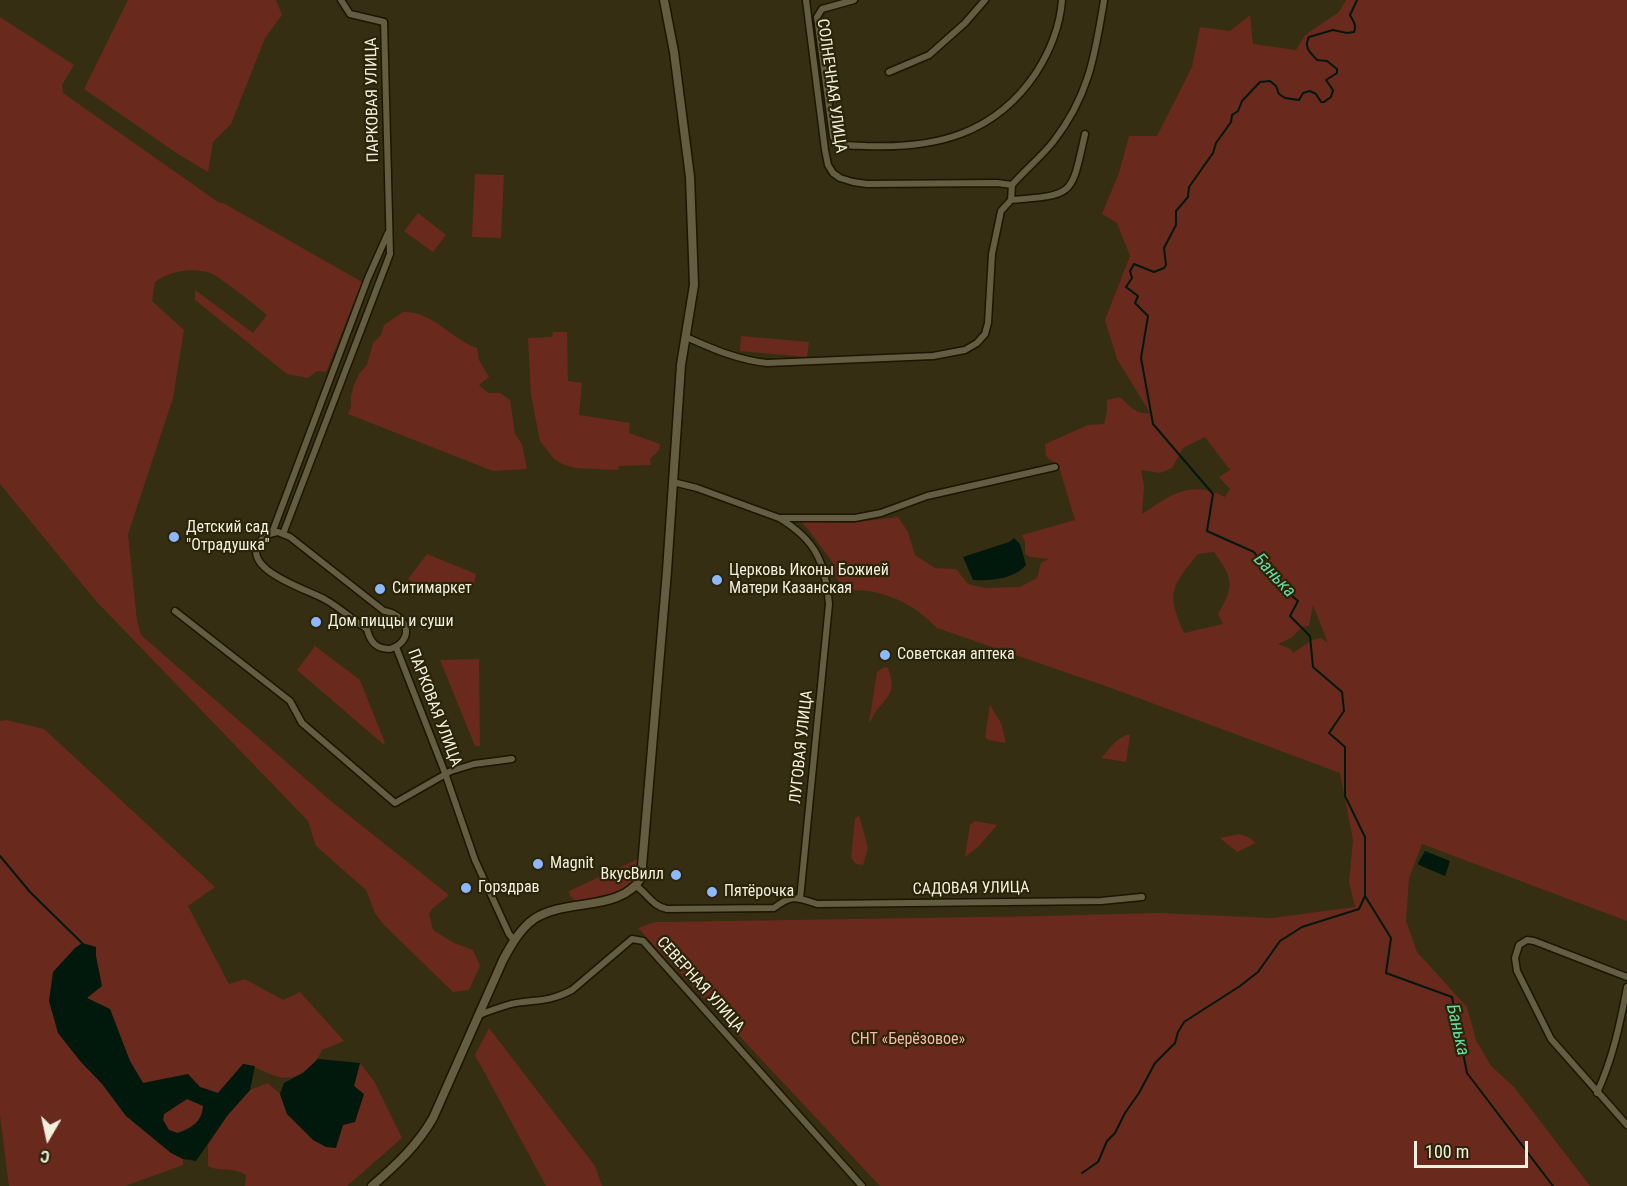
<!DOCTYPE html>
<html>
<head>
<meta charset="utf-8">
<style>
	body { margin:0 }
	#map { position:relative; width:1627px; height:1186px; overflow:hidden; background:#352e13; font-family:"Roboto Condensed",sans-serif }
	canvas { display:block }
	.north { position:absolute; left:18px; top:1108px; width:60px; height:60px; -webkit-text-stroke:4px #2b2408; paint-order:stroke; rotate:189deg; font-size:16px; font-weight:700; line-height:24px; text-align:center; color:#f3efdf }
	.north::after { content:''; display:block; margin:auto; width:21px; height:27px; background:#f3efdf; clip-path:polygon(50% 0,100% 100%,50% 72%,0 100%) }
	.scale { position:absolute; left:1414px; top:1141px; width:114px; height:27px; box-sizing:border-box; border:3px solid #f3efdf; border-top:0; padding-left:8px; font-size:18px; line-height:21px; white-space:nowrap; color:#f3efdf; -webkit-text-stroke:4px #2b2408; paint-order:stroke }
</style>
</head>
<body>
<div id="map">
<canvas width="1627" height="1186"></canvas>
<div class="north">С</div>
<div class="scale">100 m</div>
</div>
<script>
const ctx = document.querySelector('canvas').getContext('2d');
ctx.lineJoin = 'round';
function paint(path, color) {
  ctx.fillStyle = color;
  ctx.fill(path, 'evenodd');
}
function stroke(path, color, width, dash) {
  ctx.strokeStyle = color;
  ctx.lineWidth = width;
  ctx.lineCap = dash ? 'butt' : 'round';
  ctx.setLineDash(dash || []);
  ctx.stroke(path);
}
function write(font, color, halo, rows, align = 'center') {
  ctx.font = font + ' "Roboto Condensed",sans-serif';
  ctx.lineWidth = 4.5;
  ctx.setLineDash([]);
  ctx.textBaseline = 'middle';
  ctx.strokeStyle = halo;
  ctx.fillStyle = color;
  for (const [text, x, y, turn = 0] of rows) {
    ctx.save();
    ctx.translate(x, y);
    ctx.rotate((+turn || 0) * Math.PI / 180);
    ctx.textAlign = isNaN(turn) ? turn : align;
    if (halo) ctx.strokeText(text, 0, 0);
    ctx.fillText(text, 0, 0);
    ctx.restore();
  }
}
const green = new Path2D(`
	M128,0H276L282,15L265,38L231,124L213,142L208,172L178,154L84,89Z
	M1346,0H1627V921L1422,844L1409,878L1406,921L1417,952L1467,1007L1476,1040L1491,1066L1514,1087L1590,1186H880L638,928L655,922H667L1042,916L1158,913L1272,918L1355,907L1349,882L1353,840L1340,773L1114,689L937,628C912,602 883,589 847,590C839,582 832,575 833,563L807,528L800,521L849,523L898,517L908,532L915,555L935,568L956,569L968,584L985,588L1020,587L1037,578L1041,563L1049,559L1031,557L1025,554V542L1022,535L1075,520L1059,467L1046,456L1045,444L1088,425L1104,424L1107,412V400L1120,397C1128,405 1138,416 1150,413L1117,359L1105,320L1130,256L1117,223L1102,214L1119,173L1129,136H1157L1192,67L1200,27L1230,31L1250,15L1253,44L1296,50L1305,35L1339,12ZM1205,437L1230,470L1219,477L1230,489L1225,497C1191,479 1170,495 1142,514L1144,485L1141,470L1160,473L1172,468L1183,448ZM1214,552C1233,578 1235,586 1218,614L1223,624L1184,633C1166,592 1171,587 1198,554ZM1313,605L1328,643L1321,638L1312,640L1293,653L1291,649L1278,644L1291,638L1302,627L1309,626Z
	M0,17L74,65L62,85L63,93L218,202L225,204L362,282L326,372L317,371L308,378L287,374L195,300V290L253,333L267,315C258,307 219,276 210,273C192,267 170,271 155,282L152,301L184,330L173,398L128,534L137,621L141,635L332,802L449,895L432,909L429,914L433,930L454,943L473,950L480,966L469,990L453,992L384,925L375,913L366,890L316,846L308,821L96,601L0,484Z
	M475,174L504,175L501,238L472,237Z
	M418,213L446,235L433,252L404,231Z
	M403,312C433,311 451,339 477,348L479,360L489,377L479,385L488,393H500L510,400L515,434L522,444L527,469L493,471L348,414L351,407V396L354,385L359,374L367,365L373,343L381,335L384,325Z
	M553,332H567L568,381L582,383L579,415L630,423L629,433L660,444L659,450L650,459L651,465L619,466L618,470L575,468L562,464L554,459L540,441L531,395L528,338L552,337Z
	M741,336L809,342L807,357L740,351Z
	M427,554L476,574L474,584L430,583L423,591L408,579Z
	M315,646L360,680L385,743L383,744L297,670Z
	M479,659L480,746H475L440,660Z
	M884,667L888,668C898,696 885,696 873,716C872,718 871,721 869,723L877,672Z
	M990,705L1001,723L1006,743L988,740L985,737Z
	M6,720L44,729L215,887L188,906L229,984L245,979L283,1000L300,992L344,1041L322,1050C318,1059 314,1063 307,1069C284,1089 267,1069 243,1064L218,1093L200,1087L188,1074L143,1083L130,1061L110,1010L87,998L96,956V947L82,943L74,949L58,1033C79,1059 101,1082 124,1106C142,1126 159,1147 183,1159V1165L125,1186H9L0,1115V721Z
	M1126,735H1130L1126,762L1101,758L1116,741Z
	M859,815L868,848L863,865L856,864L851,858L855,819Z
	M975,821L997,825L978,847L965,857L970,825Z
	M1239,834L1248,837L1256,843L1237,852L1220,838Z
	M638,859L637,869L630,873L632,882C621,898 597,897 580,900H575L570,896L569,891Z
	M489,1028L595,1166L602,1186H546L475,1055Z
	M360,1063L374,1081L402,1138L347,1186H245L246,1175C231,1166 222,1173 208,1166V1145L227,1116L250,1090L268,1083L280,1094L287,1114L299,1125L354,1086Z
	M187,1099L203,1106C202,1122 192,1127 177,1133L169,1130L163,1120L164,1114Z`);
const water = new Path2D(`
	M1014,538L1020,544L1026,565C1014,579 991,581 973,580L963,557L1009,542Z
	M1425,851L1450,861L1445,876L1419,865L1418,863Z
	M82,943L96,947V956L102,986L87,998L110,1009L130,1061L143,1083L188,1074L200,1087L218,1093L243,1064L255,1066L250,1090L227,1116L196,1161L183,1159L171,1153L126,1116L102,1084L80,1061L58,1033L49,1001L53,972L74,949ZM187,1099L203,1106C202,1122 192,1128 178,1133L169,1130L163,1120L164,1114Z
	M318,1059L360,1063L354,1086L364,1094L355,1122L343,1125L336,1148L326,1147L313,1140L287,1114L280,1094L284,1083L303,1073Z`);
const stream = new Path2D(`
	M1357,0L1350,15C1353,21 1357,25 1354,32L1347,33L1333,30L1309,37C1303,47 1311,53 1317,60L1327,61L1337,69V73L1326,80L1333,90L1331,97L1324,102H1321L1316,94L1310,91L1303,93L1299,100L1285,98L1279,94L1276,86L1270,81L1260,82L1242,101L1238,111L1232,115L1231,122L1216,143L1213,153L1189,187L1188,197L1176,211V225L1164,248L1166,265L1164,268L1154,272L1134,264L1130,271L1132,278L1126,287L1138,296L1135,303L1148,316L1141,358L1153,424L1213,494L1207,531L1254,552L1274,581L1298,601L1290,616L1310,636L1313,667L1342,692L1344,711L1329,733L1345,747V796L1365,837V896L1391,938L1386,973L1452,997L1467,1073L1553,1186
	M0,856L30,892L82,943
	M1082,1173L1098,1162L1107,1141L1115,1133L1125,1113L1139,1093L1155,1063L1175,1043L1178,1032L1184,1022L1240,986L1258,972L1280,941L1302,927L1359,909L1365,896`);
const street = new Path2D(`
	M806,0L825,150L828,165L833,173L840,178L853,182L867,184L997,183L1012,185
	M854,0L822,9L817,17L833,137C838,148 856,145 866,146C936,149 995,134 1036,73C1050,51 1060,26 1062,0
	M889,72L929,55L965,23L985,0
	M1011,200L1012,185C1025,170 1041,157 1053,142C1089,96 1095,55 1104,0
	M686,337C713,349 738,360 767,363L933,356L965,350L977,343L985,334L988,323L992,254L1001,211L1011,200C1075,195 1071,196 1085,134
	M673,482L697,488L779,518H855L881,513L927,496L1055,467
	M779,518C816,540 825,562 829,604L800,899
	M278,532L290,537L384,611C409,615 415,641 390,649C376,649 370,642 367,629C353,620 340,608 326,600C310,590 235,569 262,539C266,534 272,533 278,532Z
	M272,533L368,278L388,233
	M283,534L390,254L384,22L350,14L341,0
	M175,611L290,701L302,723L395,803L451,771L474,764L512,759
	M396,647L445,773L475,860L509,934L514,940
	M636,886C648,894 652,906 667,909L774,908C792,894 796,897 817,904L1101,901L1142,897
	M1627,977L1534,941L1527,940L1519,945L1515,958L1517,971L1551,1039L1627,1125
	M479,1015C489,1011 501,1007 511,1004C536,999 547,1003 572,990L632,939L643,941L862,1186
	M1597,1093C1613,1058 1620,1024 1627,987`);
const secondary = new Path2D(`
	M372,1186C396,1165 417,1146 433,1118L503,960C511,945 520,929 534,919C565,898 621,912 641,878L667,571L681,365L694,285L690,177L674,52L664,0`);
const markers = [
	[174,537,6,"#8db9fc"],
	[717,580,6,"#8db9fc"],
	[380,589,6,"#8db9fc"],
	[316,622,6,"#8db9fc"],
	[885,655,6,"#8db9fc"],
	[538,864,6,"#8db9fc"],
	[676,875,6,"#8db9fc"],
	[466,888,6,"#8db9fc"],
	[712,892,6,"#8db9fc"]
];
const streetNames = [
	["СОЛНЕЧНАЯ УЛИЦА",831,86,82],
	["ПАРКОВАЯ УЛИЦА",373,100,-91],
	["ПАРКОВАЯ УЛИЦА",434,708,69],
	["ЛУГОВАЯ УЛИЦА",802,747,-84],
	["САДОВАЯ УЛИЦА",971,889,-1],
	["СЕВЕРНАЯ УЛИЦА",700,985,48]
];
const poiNames = [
	["Детский сад",186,528],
	["\"Отрадушка\"",186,546],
	["Церковь Иконы Божией",729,571],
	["Матери Казанская",729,589],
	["Ситимаркет",392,589],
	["Дом пиццы и суши",328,622],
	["Советская аптека",897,655],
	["Magnit",550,864],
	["ВкусВилл",664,875,"right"],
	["Горздрав",478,888],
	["Пятёрочка",724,892]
];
const parkNames = [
	["СНТ «Берёзовое»",908,1040]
];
const waterNames = [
	["Банька",1274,576,47],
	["Банька",1457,1030,77]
];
paint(green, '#6a291d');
paint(water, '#01190d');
stroke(stream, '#01190d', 2);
stroke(street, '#1c1600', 9);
stroke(secondary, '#1c1600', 11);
stroke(street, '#645d41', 6);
stroke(secondary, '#645d41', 8);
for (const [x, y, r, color] of markers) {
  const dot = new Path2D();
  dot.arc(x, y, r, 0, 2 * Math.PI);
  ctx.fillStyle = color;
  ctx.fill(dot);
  stroke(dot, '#2b2408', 2);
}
write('16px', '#f3efdf', '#2b2408', streetNames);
write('16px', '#f3efdf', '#2b2408', poiNames, 'left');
write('16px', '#f6b6a9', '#2b2408', parkNames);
write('italic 18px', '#67d8a4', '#2b2408', waterNames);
</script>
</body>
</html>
